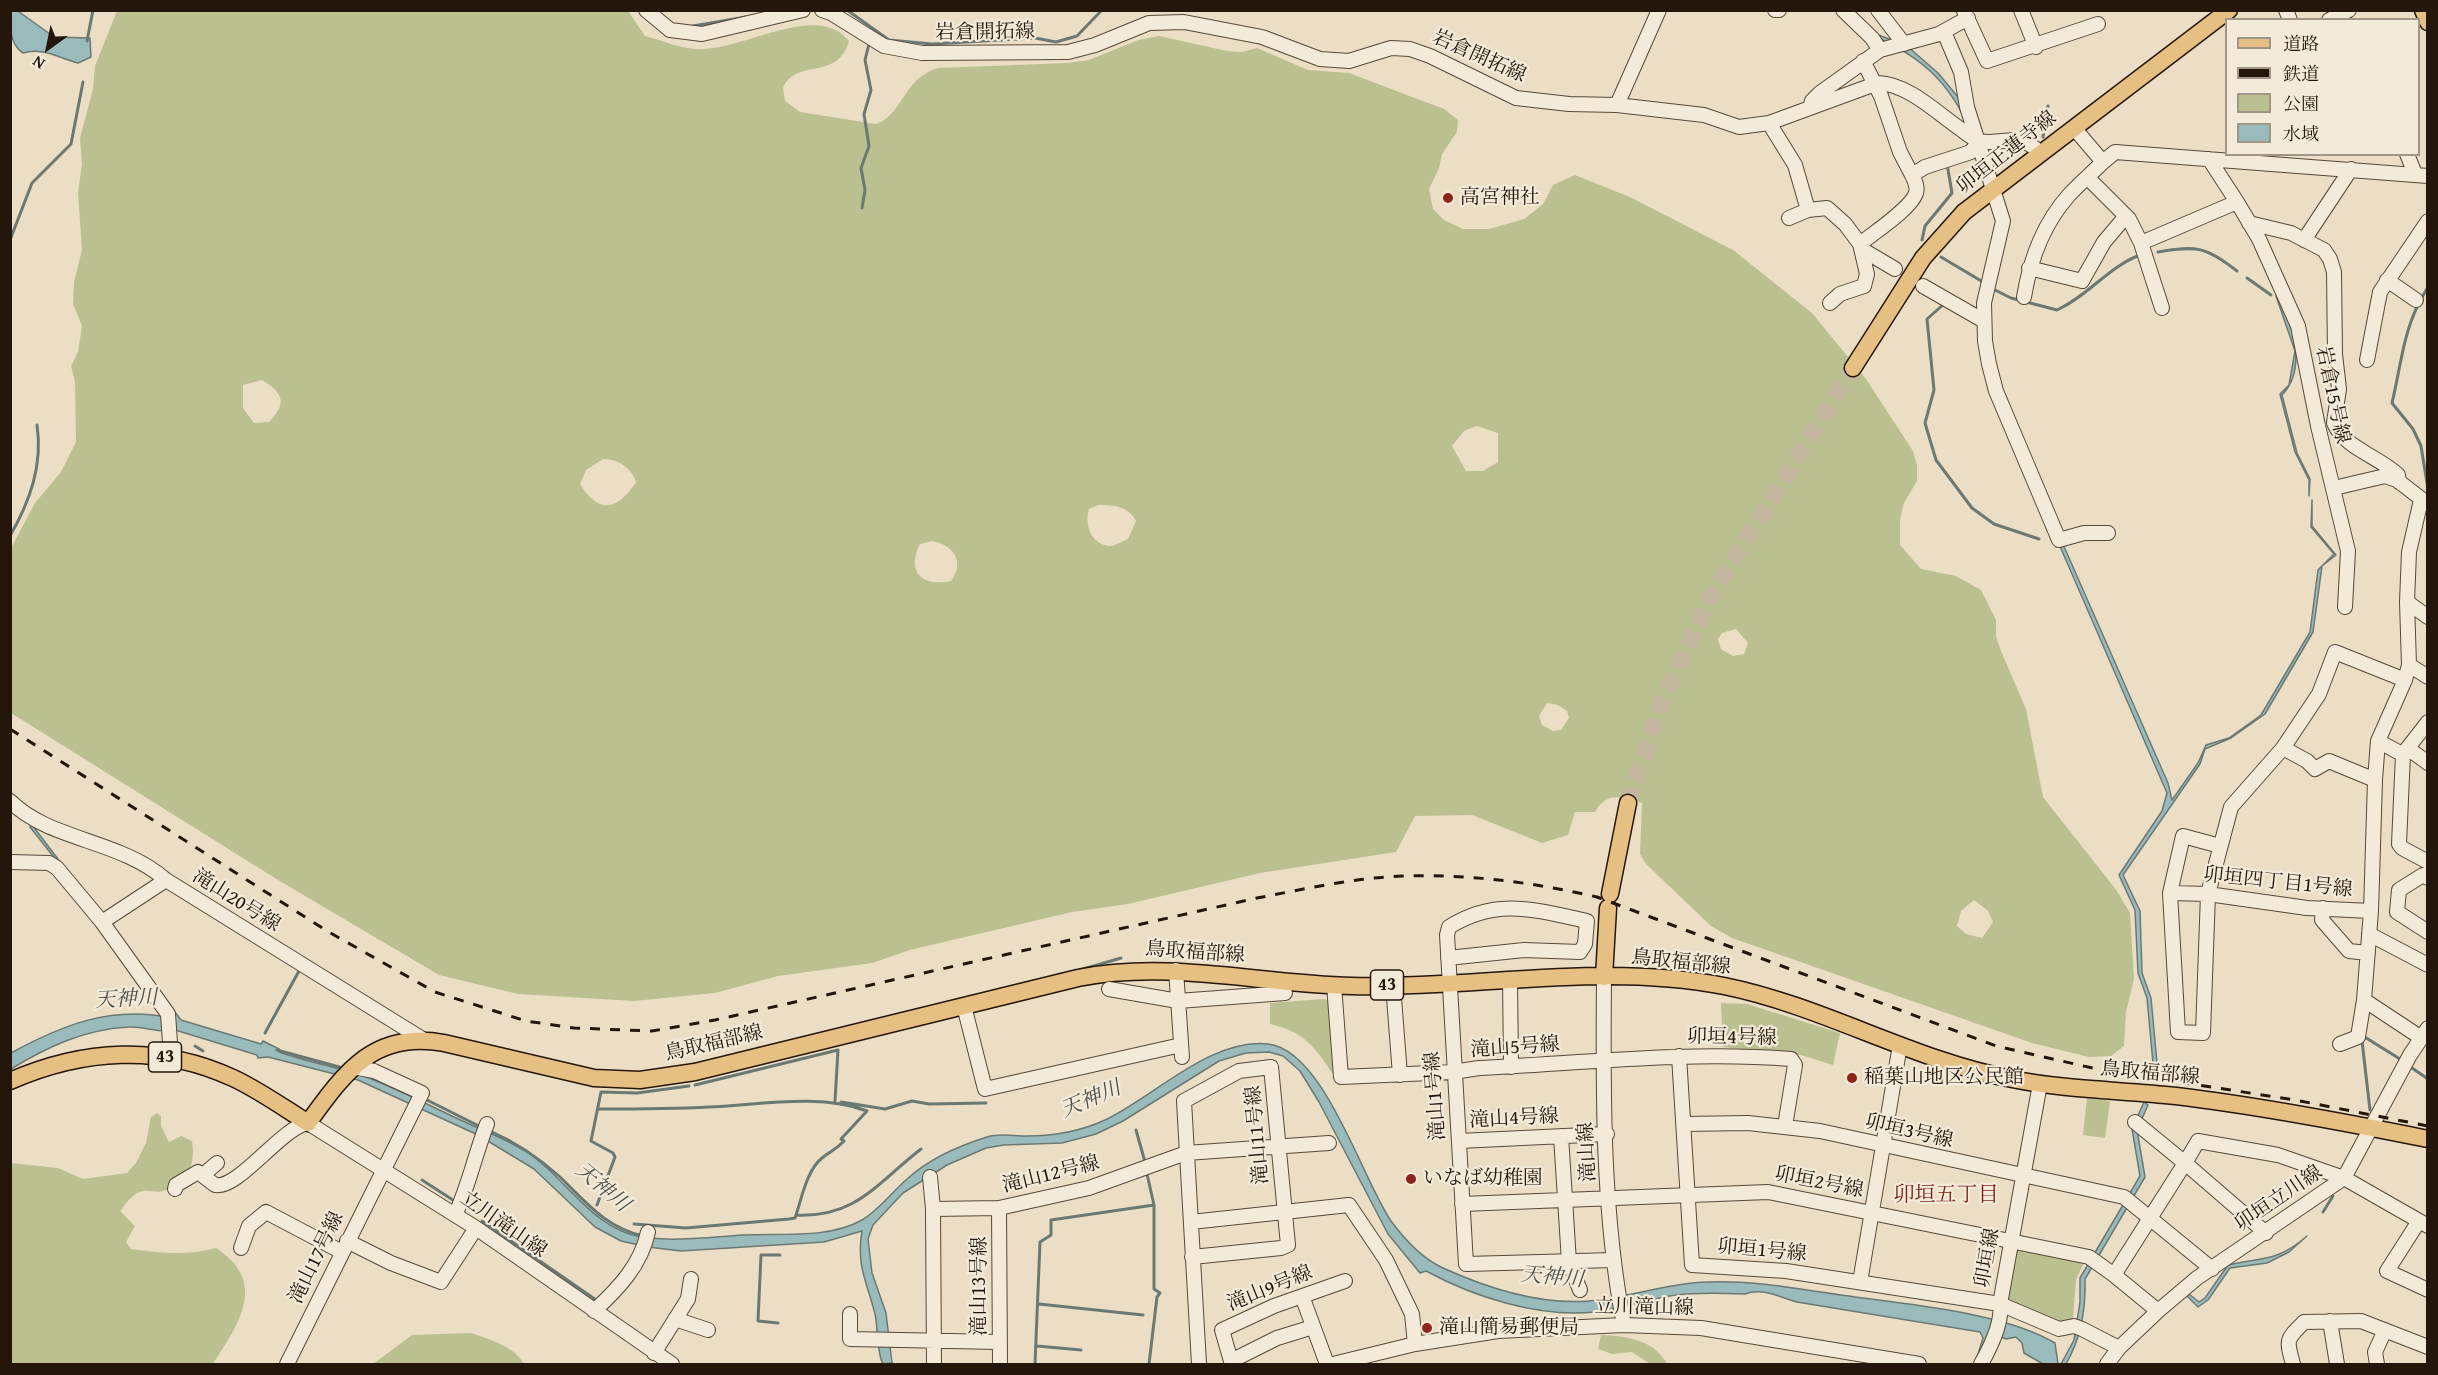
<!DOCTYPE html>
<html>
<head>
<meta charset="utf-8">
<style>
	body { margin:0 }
	#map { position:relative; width:2438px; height:1375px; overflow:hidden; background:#ecdec4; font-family:"Gentium Book Plus","Noto Serif JP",serif }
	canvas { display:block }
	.frame { position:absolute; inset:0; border:12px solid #25160c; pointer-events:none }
	.legend { position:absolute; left:2225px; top:18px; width:195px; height:138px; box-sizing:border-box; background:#f3ead9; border:2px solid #a19587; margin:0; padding:8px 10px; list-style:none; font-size:18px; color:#25160c }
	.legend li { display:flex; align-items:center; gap:12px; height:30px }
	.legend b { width:30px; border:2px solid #a19587 }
	.north { position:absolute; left:18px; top:18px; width:60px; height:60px; -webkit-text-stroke:4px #f3ead9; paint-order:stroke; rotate:213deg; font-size:16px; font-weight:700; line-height:24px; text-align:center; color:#25160c }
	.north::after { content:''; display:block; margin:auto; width:21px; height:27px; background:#25160c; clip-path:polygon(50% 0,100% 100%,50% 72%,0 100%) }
</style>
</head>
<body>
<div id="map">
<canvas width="2438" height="1375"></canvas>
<div class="frame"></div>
<ul class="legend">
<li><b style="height:8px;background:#e6bf82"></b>道路</li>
<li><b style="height:8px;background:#25160c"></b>鉄道</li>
<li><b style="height:16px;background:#bbc091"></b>公園</li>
<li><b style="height:16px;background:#9abbbb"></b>水域</li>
</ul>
<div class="north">N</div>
</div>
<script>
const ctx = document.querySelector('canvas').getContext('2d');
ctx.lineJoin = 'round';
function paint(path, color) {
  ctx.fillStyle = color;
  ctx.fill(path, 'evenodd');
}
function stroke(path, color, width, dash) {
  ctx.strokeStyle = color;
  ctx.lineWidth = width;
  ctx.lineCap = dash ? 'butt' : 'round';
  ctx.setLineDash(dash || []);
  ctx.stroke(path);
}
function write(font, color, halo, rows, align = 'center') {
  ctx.font = font + ' "Gentium Book Plus","Noto Serif JP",serif';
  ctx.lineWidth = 4.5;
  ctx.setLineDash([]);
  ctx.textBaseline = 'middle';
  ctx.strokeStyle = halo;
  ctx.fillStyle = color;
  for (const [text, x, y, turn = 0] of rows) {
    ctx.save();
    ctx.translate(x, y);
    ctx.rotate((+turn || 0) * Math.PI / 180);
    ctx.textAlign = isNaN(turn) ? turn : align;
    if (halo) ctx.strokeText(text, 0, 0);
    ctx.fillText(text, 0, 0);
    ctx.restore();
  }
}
const green = new Path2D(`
	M117,11H628L645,36C661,40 679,48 695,49C741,53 816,0 849,41C837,82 797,57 783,88L785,101L800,112L876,124C903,115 903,78 938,68L1067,63L1089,60L1138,40L1159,36L1227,51L1242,52L1257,48L1308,70L1349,73L1444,109L1458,120L1457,132L1442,154L1439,168L1429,189L1433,209L1444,220L1463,229H1489L1524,219L1543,204L1553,185L1575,175L1630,197L1733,250L1812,313L1866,379L1913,451L1917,465V481L1904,503L1900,519V545L1921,569L1956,576L1981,590L1996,620V636L2001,651L2026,709L2043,797L2117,891L2130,913L2134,979L2126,1012L2124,1046L2111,1056L2089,1057L2032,1043L1732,938L1711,926L1646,864L1640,854L1642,803C1622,797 1607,791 1595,812H1575L1568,835L1542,843L1472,815L1415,816L1396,852L1260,873L1128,904L1072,912L910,950L872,963L778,976L715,993L634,1001L518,994L439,975L278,880L11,713L10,550L35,503L61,472L76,442L75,382L71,366L78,352L82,326L73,304L74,282L82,250L78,193L82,164L80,138L93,89L95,66ZM262,380C284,393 287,404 269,422L254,423L243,408V385ZM1477,426L1498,433V462L1483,471H1466L1452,446L1464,431ZM603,459C618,459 631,467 636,482C618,510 599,515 580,484L586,470ZM1098,505C1114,505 1128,506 1136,521L1128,539C1123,541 1115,546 1110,546C1091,545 1084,524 1089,509ZM932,541C954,545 965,562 951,581C922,587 906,572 920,544ZM1736,629L1748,643L1744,654L1733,656L1721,649L1718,639L1722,633ZM1547,703L1558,705L1567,711L1569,718L1561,730L1553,731L1542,725L1539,716ZM1974,900L1988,911L1993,922L1982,938L1966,934L1957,926L1961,911Z
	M1324,999L1329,1001L1337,1074L1332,1073C1314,1045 1302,1031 1270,1024V1003Z
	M1721,1003L1747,1004L1840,1033L1833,1065L1801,1055L1723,1047Z
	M2087,1098L2110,1101L2105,1138L2083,1135Z
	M157,1113L161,1116V1126L169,1142L181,1136L192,1141C196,1164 188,1184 163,1191C156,1193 150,1190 144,1191C133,1192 126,1204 120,1211L135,1226L126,1242L131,1249C160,1253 187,1256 216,1248C268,1282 240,1322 213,1364H11L10,1163L58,1168L83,1179L127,1173L136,1163L146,1143L151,1117Z
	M2017,1248L2084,1263L2076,1279L2073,1321L2061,1324L2007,1302Z
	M471,1333C491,1340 514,1346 524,1364H373L412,1335Z
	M1601,1335C1626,1336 1655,1340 1667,1364H1650L1632,1352L1612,1354L1598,1349Z`);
const water = new Path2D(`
	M10,11H18L54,37L90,38L91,57L78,63C59,58 42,47 23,53C9,44 10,25 10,11Z
	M1876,34L1907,46L1938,73L1963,103L1971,131C1949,82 1922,57 1874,36Z
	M2276,296C2294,324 2307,369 2282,395L2297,453L2310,479L2309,496V480L2295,452L2280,394L2289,385L2295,351Z
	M2312,500V526L2336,555L2322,566L2313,632L2265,714L2231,738L2205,749L2200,764L2123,875L2140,911L2142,973L2151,998L2158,1074H2154L2147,998L2138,973L2135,910L2119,875L2162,811L2167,793L2059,544L2062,542L2168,783L2172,800L2198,763L2206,745L2229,738L2261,715L2310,632L2318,570L2334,554L2311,527Z
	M32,825L181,1020L261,1044L263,1041L279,1049V1052C307,1062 338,1067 366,1077C404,1091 439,1111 476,1127C495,1135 513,1143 530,1154C568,1181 594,1230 642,1237C676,1242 709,1237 743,1235C780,1233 829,1239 862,1220C879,1210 892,1192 907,1179C929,1159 958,1146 987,1137C1000,1133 1013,1136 1027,1136C1053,1136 1081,1131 1105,1120C1154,1097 1210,1038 1268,1044C1324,1050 1362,1179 1391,1221C1405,1240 1421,1258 1443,1268C1487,1288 1540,1305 1589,1301C1630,1297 1668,1283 1709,1282C1755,1280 1803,1290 1849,1296C1909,1305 2003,1312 2055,1343L2058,1364H2043L2024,1353L2022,1343L2016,1337L2006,1339L1990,1332L1975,1364L1983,1338L1980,1332L1797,1302C1780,1298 1764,1287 1745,1294C1723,1293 1699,1292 1676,1295C1649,1299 1622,1308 1595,1312C1539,1318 1474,1297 1426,1271L1420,1273L1388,1234L1319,1102L1300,1071L1283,1056L1269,1052L1246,1053L1219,1061L1123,1121L1096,1134L1062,1143L1004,1145L986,1148L947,1165L903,1193L873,1225L868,1239L872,1273L886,1313L892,1363L883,1364C877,1355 878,1327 875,1314C867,1282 856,1266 862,1231L824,1242L681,1251L648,1247L621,1241L595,1227L534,1169L478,1135L358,1080L268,1057L258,1058L257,1055L175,1030C159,1034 145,1026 129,1027C85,1029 47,1047 11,1069V1053C62,1025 112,1005 171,1018L86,898L30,827Z
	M2144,1102L2148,1105L2137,1130L2145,1177L2085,1279C2086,1310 2081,1338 2066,1364H2061L2074,1340L2080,1302V1278L2140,1176L2132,1129Z
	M2307,1236L2289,1252L2267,1263L2230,1268L2208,1300L2198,1307L2187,1296L2189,1294L2199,1302L2205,1298L2228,1265C2263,1257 2277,1262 2307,1236Z`);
const stream = new Path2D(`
	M847,10L889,40L932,44L1035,38L1056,42L1077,36L1102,10
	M693,26L746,17
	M87,41L93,10
	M2043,137L2048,106
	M862,208L865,190L861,168L869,146L864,114L871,90L865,60L869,44
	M10,240L32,183L71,144L83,82
	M1922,240L1925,226L1952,193L1947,164
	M2158,252C2197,245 2206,247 2237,271
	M1941,257L1983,282
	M2247,278L2271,295
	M1991,288L2011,298L2057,310C2088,296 2108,267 2140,255
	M2421,299L2428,287
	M1944,304L1927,319L1934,390L1925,423L1936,460L1972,508L1994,524L2039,539
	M2418,305C2403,335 2400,370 2392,403L2413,429L2421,446L2428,489
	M10,536C30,501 43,465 37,425
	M10,793L22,804
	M1080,970L1121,958
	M265,1033L299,971
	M2363,1036L2400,1059
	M2362,1041L2370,1110
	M195,1046L203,1051
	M277,1050L343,1068
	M2409,1066L2428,1079
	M695,1085L838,1050L835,1101
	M425,1099L481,1127
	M841,1102L885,1109L912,1101L929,1104L986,1103
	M598,1109C635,1109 672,1109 709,1107C758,1105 820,1093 867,1111L841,1139L844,1141C836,1150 830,1151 822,1158C807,1170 802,1197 796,1215
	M1136,1130L1145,1162
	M490,1131C515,1142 539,1158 560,1177C587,1203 605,1227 643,1236
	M1147,1174L1154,1205V1289L1160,1293L1157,1297L1149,1364
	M422,1180L456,1202
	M597,1205L615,1157L613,1153L591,1141L601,1092L637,1093L689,1086
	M2323,1212L2333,1196
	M482,1221L599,1302
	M634,1224L686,1228L789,1219L795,1218L796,1215C856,1218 877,1183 921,1149
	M1039,1304L1143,1315
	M778,1323L758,1321L761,1255H780
	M1037,1346L1081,1350
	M1035,1364L1040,1242L1051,1235V1220L1154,1205`);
const majorTunnel = new Path2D(`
	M1628,803L1662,702L1710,598L1853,368`);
const minor = new Path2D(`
	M646,10L670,30L702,34L803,10
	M822,10L831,13L884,46L922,53L1068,52L1095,45L1149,23L1184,22L1262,37L1320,59L1349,61L1391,48L1410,49L1430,56L1516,98L1569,104L1617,105L1704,115L1739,127L1769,123L1878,83C1908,84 1936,112 1959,128C1965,132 1972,139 1979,141C2004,146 2018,130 2040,153
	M1775,10H1779
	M1843,10L1872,38L1880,50
	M1878,10L1904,44
	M2021,10L2036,47
	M2286,10L2290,20
	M1964,11L1987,61L2098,24
	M2329,20L2349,10
	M1944,32L1961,72L1967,107L2003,221L1984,303L1985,341L1989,364L1996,391L2059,540L2084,533H2108
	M1863,61L1881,96L1900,152L1912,175
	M1617,105L1659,10
	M1810,108L1812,101L1820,93L1880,50L1939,34L1968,18
	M1769,123L1795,165L1808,210
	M2074,128L2103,162L2115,152L2428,176
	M2407,154L2415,174
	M2088,178L2129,219L2141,243
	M2237,202L2259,239L2298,326L2318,426L2348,551L2345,607
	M1789,218L1808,210L1827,208L1845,224L1860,244
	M2249,223L2291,233L2324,250L2330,259L2334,272L2335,354L2339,389L2334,423C2344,448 2380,457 2398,475L2399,482
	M2304,240L2351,169
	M1863,250L1895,269
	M2029,268L2082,281L2104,242L2126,216
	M2387,280L2416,300
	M1923,286L1984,321
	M2024,297C2030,260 2044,223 2069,195C2080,183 2092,173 2103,162
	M1830,303L1840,294L1864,286L1867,274L1860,244C1873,233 1911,209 1916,193C1918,187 1915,181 1912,175L1925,167L1971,152L1979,141
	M2162,308L2141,243L2237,202L2209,159
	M2367,360L2380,292L2428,221
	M2334,488L2385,476L2397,480L2428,504
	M2407,602L2409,552L2421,500
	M2409,665L2428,677
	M2428,722L2403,754L2399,844L2402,848L2428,862
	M2378,741L2400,753L2413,752L2428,763
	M2283,748L2307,761L2315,769L2329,761L2375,780L2378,741L2405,680
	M10,801C50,841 119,839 166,880
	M2220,846L2183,836L2170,893L2178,1032L2203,1033L2208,894L2231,807L2283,748L2319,694L2335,652L2405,680L2409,665L2407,602L2428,617
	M10,862L49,863L57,868L102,922
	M2428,878L2423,875L2399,890L2397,912L2428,932
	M2170,893L2208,894L2307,908L2371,911L2364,1000L2420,1037
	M2323,908L2322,920L2349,951L2368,953
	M2371,911L2375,780
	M2369,934L2428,965
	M1448,958L1524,950L1580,952L1585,944L1587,921C1535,910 1497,897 1449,927L1447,935L1466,1264L1614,1260
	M1176,970L1182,1057
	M1604,977C1603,1091 1602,1213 1624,1325
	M1510,979L1511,1067
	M1334,985L1341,1077L1453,1072L1479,1068C1583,1063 1687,1051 1791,1059L1795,1065L1785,1126
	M1393,985L1400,1075
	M1109,989L1178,1001L1285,993
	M964,1006L985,1089L1181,1045
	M2340,1044L2358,1037L2364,1000
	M1679,1056L1692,1265L1786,1271L2000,1304L2059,1329L2074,1326L2082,1329L2119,1348
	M171,1057L168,1014L102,922L166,880L424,1040
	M2135,1122L2185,1163L2198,1141L2278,1155L2344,1178L2428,1226
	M1684,1124L1748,1123L1820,1131L2124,1197L2212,1269
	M1561,1136L1569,1262L1580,1290
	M1459,1141L1607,1134
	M204,1174L217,1163
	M930,1177L933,1209
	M175,1189L176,1185L198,1172L215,1185C238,1190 282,1127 308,1123L476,1228L672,1364
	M1462,1204L1768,1192L2089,1257L2114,1275
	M999,1208L1000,1364
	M455,1215C469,1186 475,1154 487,1124
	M2419,1221L2387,1271L2428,1290
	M1191,1222L1349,1205L1386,1260L1412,1314L1415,1344
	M347,1241L391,1263L441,1282L476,1228
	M241,1248L249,1226L266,1212L342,1252
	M1192,1257L1281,1248L1288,1245L1271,1067L1239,1071L1184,1101L1199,1364
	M1860,1282L1900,1045
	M1302,1296L1327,1364
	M594,1311C618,1289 641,1265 648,1232
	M2158,1311L2114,1275L2185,1163L2266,1233
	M850,1314V1339L999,1342
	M675,1319L708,1330
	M2330,1321L2337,1364
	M1313,1327L1277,1338L1231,1361L1222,1330L1274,1306L1345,1281
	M654,1353L688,1299L691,1279
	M287,1364L422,1093L374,1071L353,1067
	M934,1364L933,1209L999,1208L1089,1188L1186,1153L1329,1143
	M1333,1364L1415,1344L1498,1331L1624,1325L1701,1328L1919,1364
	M1981,1364C1990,1348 2003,1322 2000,1304L2040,1084
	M2107,1364L2119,1348L2158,1311L2197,1278L2344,1178L2410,1055L2428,1028
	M2293,1364C2286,1339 2286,1340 2304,1322L2361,1321L2428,1347
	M2377,1364L2375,1352L2385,1330`);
const major = new Path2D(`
	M2423,10L2428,22
	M1853,368L1923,258L1964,212L2229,10
	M1610,894L1628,803
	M1604,977L1608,908
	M10,1081C83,1049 160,1044 233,1078C259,1090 284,1108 308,1123C345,1072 374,1030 444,1043L594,1078L640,1080L695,1072L1078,978C1170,960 1260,984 1352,986C1475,989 1601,962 1724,986C1823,1006 1912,1060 2012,1079C2066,1090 2121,1090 2176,1096C2260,1106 2344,1122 2428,1139`);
const rail = new Path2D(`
	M10,729L327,931L435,992L526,1021L574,1028L652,1031L715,1020L1257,898C1305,889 1353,878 1402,876C1468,874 1532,882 1597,897L1996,1046L2101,1070L2295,1100L2428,1126`);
const markers = [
	[1448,198,6,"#8f2418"],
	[1852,1078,6,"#8f2418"],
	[1411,1179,6,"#8f2418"],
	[1427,1328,6,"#8f2418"]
];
const shields = [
	[1387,985,33],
	[165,1057,33]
];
const shieldNames = [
	["43",1387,985],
	["43",165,1057]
];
const streetNames = [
	["岩倉開拓線",985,33,-1],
	["岩倉開拓線",1479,57,24],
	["卯垣正蓮寺線",2007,153,-38],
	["岩倉15号線",2332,395,78],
	["卯垣四丁目1号線",2278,883,6],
	["滝山20号線",236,901,32],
	["鳥取福部線",1195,953,4],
	["鳥取福部線",1681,963,6],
	["卯垣4号線",1732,1038,1],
	["鳥取福部線",714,1044,-13],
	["滝山5号線",1515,1048,-4],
	["鳥取福部線",2150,1074,5],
	["滝山1号線",1436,1096,-94],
	["滝山4号線",1514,1119,-3],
	["卯垣3号線",1909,1132,13],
	["滝山11号線",1258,1135,-95],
	["滝山線",1588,1152,-93],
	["滝山12号線",1051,1175,-14],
	["卯垣2号線",1819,1183,11],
	["卯垣立川線",2279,1199,-34],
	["立川滝山線",503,1225,35],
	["卯垣1号線",1762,1251,5],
	["滝山17号線",317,1258,-64],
	["卯垣線",1988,1258,-80],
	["滝山13号線",980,1286,-90],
	["滝山9号線",1270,1289,-22],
	["立川滝山線",1644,1308,1]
];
const poiNames = [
	["高宮神社",1460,198],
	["稲葉山地区公民館",1864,1078],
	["いなば幼稚園",1423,1179],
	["滝山簡易郵便局",1439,1328]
];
const waterNames = [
	["天神川",126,1000,-3],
	["天神川",1091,1100,-23],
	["天神川",602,1188,40],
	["天神川",1552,1278,5]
];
const neighbourhoodNames = [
	["卯垣五丁目",1946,1196]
];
paint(green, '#bbc091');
paint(water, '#9abbbb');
stroke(water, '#6b7975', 1.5);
stroke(stream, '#6b7975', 3);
stroke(majorTunnel, '#c4b69f', 16, [16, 8]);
stroke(minor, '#57483a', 16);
stroke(major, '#25160c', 19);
stroke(minor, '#f3ead9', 14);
stroke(major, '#e6bf82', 16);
stroke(rail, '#25160c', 3, [10, 10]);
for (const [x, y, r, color] of markers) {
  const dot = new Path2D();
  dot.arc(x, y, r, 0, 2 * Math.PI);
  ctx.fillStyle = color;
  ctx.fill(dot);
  stroke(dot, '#f3ead9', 2);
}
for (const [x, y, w] of shields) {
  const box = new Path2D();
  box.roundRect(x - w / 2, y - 15, w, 30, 4.5);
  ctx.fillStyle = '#f3ead9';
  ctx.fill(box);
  stroke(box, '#25160c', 1.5);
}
write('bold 18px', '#25160c', null, shieldNames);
write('20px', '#25160c', '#f3ead9', streetNames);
write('20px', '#25160c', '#f3ead9', poiNames, 'left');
write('italic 21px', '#4e5049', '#f3ead9', waterNames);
write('21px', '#7a1f14', '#f3ead9', neighbourhoodNames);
</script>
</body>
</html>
